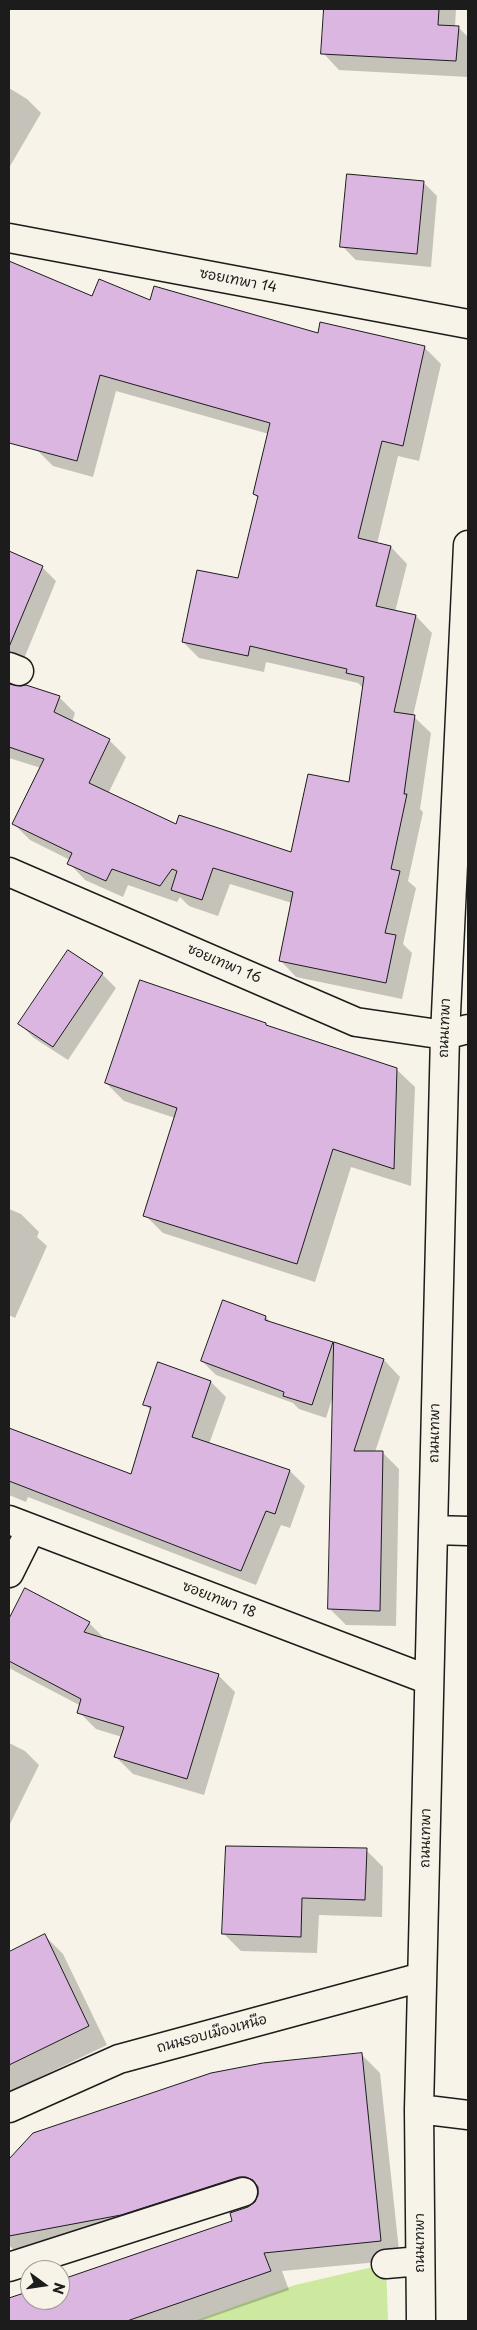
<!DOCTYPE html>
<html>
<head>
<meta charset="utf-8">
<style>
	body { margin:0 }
	#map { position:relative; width:477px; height:2330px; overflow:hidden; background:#f7f3e8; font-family:"Playpen Sans",sans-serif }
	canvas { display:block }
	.frame { position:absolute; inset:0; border:10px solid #1c1c1c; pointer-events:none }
	.north { position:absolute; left:20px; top:2260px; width:50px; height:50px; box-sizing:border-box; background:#f7f3e8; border:1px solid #9f9d96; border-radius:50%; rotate:104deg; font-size:14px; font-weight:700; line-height:20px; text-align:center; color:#1c1c1c }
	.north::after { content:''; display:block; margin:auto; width:18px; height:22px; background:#1c1c1c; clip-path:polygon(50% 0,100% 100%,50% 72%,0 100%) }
</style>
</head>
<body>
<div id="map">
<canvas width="477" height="2330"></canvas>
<div class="frame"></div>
<div class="north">N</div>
</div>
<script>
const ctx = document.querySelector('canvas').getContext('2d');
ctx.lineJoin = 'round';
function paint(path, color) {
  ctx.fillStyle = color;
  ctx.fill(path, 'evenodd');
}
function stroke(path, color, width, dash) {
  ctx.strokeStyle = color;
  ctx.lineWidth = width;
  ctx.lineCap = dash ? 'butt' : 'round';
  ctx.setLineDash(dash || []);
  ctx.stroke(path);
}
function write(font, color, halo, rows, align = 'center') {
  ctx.font = font + ' "Playpen Sans","Playpen Sans Thai",sans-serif';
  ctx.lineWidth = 5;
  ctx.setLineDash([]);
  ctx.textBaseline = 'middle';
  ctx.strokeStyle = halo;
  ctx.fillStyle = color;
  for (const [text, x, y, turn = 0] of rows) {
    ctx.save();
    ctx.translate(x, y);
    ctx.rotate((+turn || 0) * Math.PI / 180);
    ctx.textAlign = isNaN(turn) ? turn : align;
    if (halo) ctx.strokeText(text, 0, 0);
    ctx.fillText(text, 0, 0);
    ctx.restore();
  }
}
const green = new Path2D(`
	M386,2264L388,2321H194L295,2285Z`);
const shadow = new Path2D(`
	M325,9H456L455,27H458L468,37V77L339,70L323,53Z
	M9,88L27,99L41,113L9,168Z
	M423,182L437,196L431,267L356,260L342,246Z
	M9,263L93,298L150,302L319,334L321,324L425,348L441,364L419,461L398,456L377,544L391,547L407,564L395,612L416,616L432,633L413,716L431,733L420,809L423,812L408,881L416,888L403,944L412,953L402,999L296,977L280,960L292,903L230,884L218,916L189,906L180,897L177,902L128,885L123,897L85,880L69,863L70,860L30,840L14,824L41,768L9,758V685L59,697L75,713L72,722L109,740L126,757L108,794L176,826L292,854L350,784L364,689L358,683L266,662L264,672L199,658L183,642L239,580L259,499L254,494L269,434L116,391L93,477L53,466L36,449L9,439Z
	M9,553L42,567L56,581L23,661L9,655Z
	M102,974L116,988L68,1060L34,1038L20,1024Z
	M265,1024L268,1027L396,1069L415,1087L411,1186L351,1167L315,1282L163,1233L145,1215L175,1118L124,1101L106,1083Z
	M9,1209L21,1214L39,1232L37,1237L47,1246L15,1318L9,1315Z
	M224,1302L266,1317L271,1323L335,1346V1344L384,1360L400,1377L375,1452H382L399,1469L396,1626L346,1625L330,1609L333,1396L326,1418L299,1409L293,1403L216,1375L202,1361Z
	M158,1364L211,1382L226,1397L209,1444L290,1471L305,1486L290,1528L281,1525L256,1585L28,1497L26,1502L9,1495V1433L132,1476L151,1411L145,1404Z
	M25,1590L89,1623L107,1641L218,1675L235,1692L204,1795L133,1774L116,1757L122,1737L96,1729L79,1712L81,1706L9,1668V1621Z
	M9,1743L25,1751L39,1765L9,1826Z
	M366,1850L383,1867L382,1917L319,1915L317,1953L241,1951L224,1934Z
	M45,1936L63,1954L107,2045L9,2092V1953Z
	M361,2054L380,2073L400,2260L282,2271L289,2290L200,2321H9V2299L30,2292V2300H60V2282L233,2222L231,2213L255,2204L260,2195L140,2233L19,2256L9,2245V2161L33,2134Z`);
const building = new Path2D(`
	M324,9H439L438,25L459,26L456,61L321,54Z
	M347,174L424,181L417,254L340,247Z
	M9,261L92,296L99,279L150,300L154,286L318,333L320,322L425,346L403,446L382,441L358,538L391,546L376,606L416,615L394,712L415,715L404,794H407L391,869L400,871L385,933L396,935L386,983L279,961L293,892L213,868L202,900L171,890L177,871L172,869L160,886L112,869L106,881L67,864L72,853L12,824L44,759L9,747V684L21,686L26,685L60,696L54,712L110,739L89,783L176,824L179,815L291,852L308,774L349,782L364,677L346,673L347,669L250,646L248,656L182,642L197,570L238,578L258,496L253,494L270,423L100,375L77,461L9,443Z
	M9,551L43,566L9,647Z
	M68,950L103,973L53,1047L18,1024Z
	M140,980L266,1023V1025L397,1068L394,1169L333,1149L297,1264L143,1216L177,1108L105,1083Z
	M223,1300L266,1316L265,1320L333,1342L312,1405L283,1396L284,1392L201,1361Z
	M334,1342L384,1359L354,1451H383L380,1611L328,1609Z
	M158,1362L211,1381L192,1437L290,1470L275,1514L266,1511L241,1571L9,1481V1428L131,1474L151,1407L143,1405Z
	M25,1588L90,1622L84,1632L219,1674L187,1779L114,1757L124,1727L77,1713L81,1699L9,1661V1619Z
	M226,1846L367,1848L365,1900L302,1898L301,1937L222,1934Z
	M45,1934L89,2026L9,2065V1952Z
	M362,2053L381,2241L264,2253L271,2271L127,2321H9V2298L30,2291V2300H60V2280L232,2221L230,2213L248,2207L255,2202L258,2195V2187L253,2180L246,2177H239L121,2215L9,2236V2159L33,2133L211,2073L263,2063Z`);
const minor = new Path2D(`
	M9,238L468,324
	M9,667L19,671
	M9,872L356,1022L445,1035L468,1029
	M9,1520L429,1680
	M433,1530L468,1531
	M9,1573L31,1529
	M9,2108L119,2059L422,1977
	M419,2109L468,2115
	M386,2264L420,2261
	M9,2267L243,2192
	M421,2321L419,2109L445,1035L468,545`);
const streetNames = [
	["ซอยเทพา 14",238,281,11],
	["ซอยเทพา 16",224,964,23],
	["ถนนเทพา",445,1028,-88],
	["ถนนเทพา",435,1433,-89],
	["ซอยเทพา 18",219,1600,21],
	["ถนนเทพา",426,1838,-89],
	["ถนนรอบเมืองเหนือ",212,2034,-15],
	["ถนนเทพา",420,2243,-90]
];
paint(green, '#cde99f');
paint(shadow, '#0003');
paint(building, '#dab6e0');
stroke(building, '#1c1c1c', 1);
stroke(minor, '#1c1c1c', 31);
stroke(minor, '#f7f3e8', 28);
write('14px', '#1c1c1c', '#f7f3e8', streetNames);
</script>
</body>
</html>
